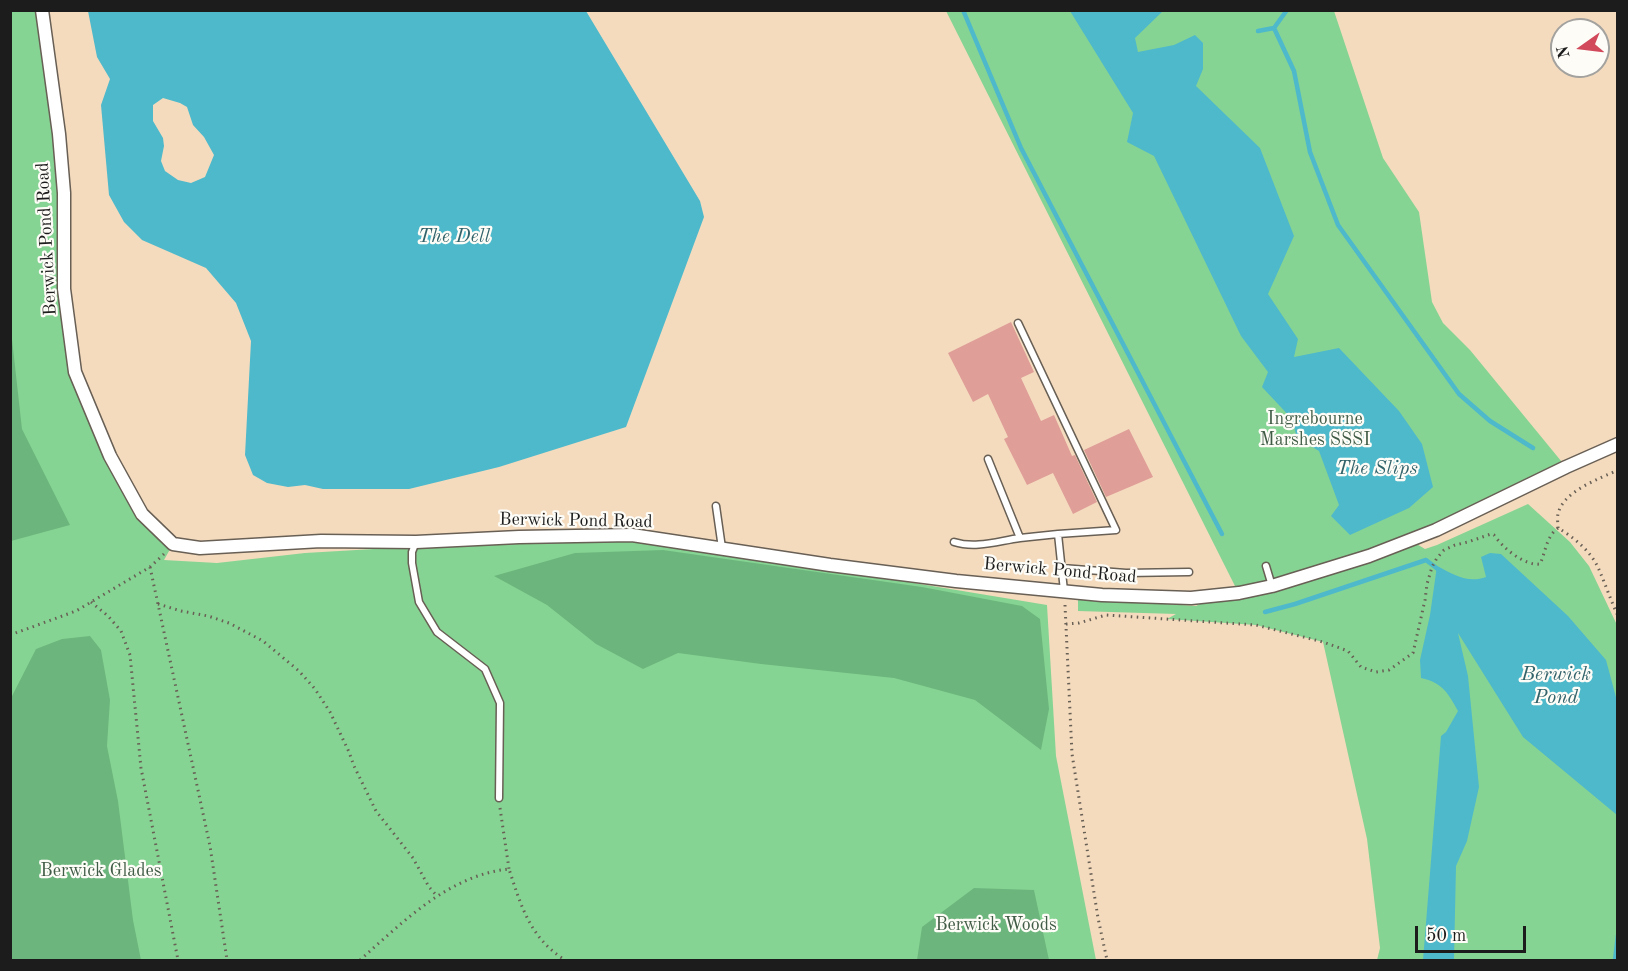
<!DOCTYPE html>
<html>
<head>
<meta charset="utf-8">
<style>
	body { margin:0 }
	#map { position:relative; width:1628px; height:971px; overflow:hidden; background:#f4dbbe; font-family:"Old Standard TT",serif }
	canvas { display:block }
	.frame { position:absolute; inset:0; border:12px solid #1c1c1c; pointer-events:none }
	.north { position:absolute; left:1550px; top:18px; width:60px; height:60px; box-sizing:border-box; background:#fdfcf7; border:2px solid #a3a29f; border-radius:50%; rotate:256deg; font-size:16px; font-weight:700; line-height:24px; text-align:center; color:#1c1c1c }
	.north::after { content:''; display:block; margin:auto; width:21px; height:27px; background:#d1495b; clip-path:polygon(50% 0,100% 100%,50% 72%,0 100%) }
	.scale { position:absolute; left:1415px; top:926px; width:111px; height:27px; box-sizing:border-box; border:3px solid #1c1c1c; border-top:0; padding-left:8px; font-size:18px; line-height:21px; white-space:nowrap; color:#1c1c1c; -webkit-text-stroke:4px #fdfcf7; paint-order:stroke }
</style>
</head>
<body>
<div id="map">
<canvas width="1628" height="971"></canvas>
<div class="frame"></div>
<div class="north">N</div>
<div class="scale">50 m</div>
</div>
<script>
const ctx = document.querySelector('canvas').getContext('2d');
ctx.lineJoin = 'round';
function paint(path, color) {
  ctx.fillStyle = color;
  ctx.fill(path, 'evenodd');
}
function stroke(path, color, width, dash) {
  ctx.strokeStyle = color;
  ctx.lineWidth = width;
  ctx.lineCap = dash ? 'butt' : 'round';
  ctx.setLineDash(dash || []);
  ctx.stroke(path);
}
function write(font, color, halo, rows, align = 'center') {
  ctx.font = font + ' "Old Standard TT",serif';
  ctx.lineWidth = 4.5;
  ctx.setLineDash([]);
  ctx.textBaseline = 'middle';
  ctx.strokeStyle = halo;
  ctx.fillStyle = color;
  for (const [text, x, y, turn = 0] of rows) {
    ctx.save();
    ctx.translate(x, y);
    ctx.rotate((+turn || 0) * Math.PI / 180);
    ctx.textAlign = isNaN(turn) ? turn : align;
    if (halo) ctx.strokeText(text, 0, 0);
    ctx.fillText(text, 0, 0);
    ctx.restore();
  }
}
const green = new Path2D(`
	M10,11H42L51,79L64,289L75,372L142,514L173,544L164,560L217,563L305,553L425,546L519,537L657,543L745,555L1047,605L1056,756L1096,960H11Z
	M946,11H1334L1383,158L1419,212L1432,302L1443,323L1470,350L1566,467L1410,540L1425,549L1437,545L1528,504L1570,542L1589,566L1617,625V960H1377L1380,948L1367,839L1323,642L1256,625L1167,619L1176,614L1078,611V598L1196,606L1235,586Z`);
const forest = new Path2D(`
	M11,330L22,429L70,525L11,541Z
	M663,550L922,587L1022,606L1040,619L1049,709L1041,750L975,700L894,678L761,664L678,653L643,669L596,644L547,605L494,576L575,553Z
	M90,636L101,650L110,700L107,746L118,801L133,920L141,960H11V698L36,649L62,639Z
	M974,888L1034,890L1049,960H917L922,927Z`);
const water = new Path2D(`
	M88,11H586L700,201L704,217L626,427L499,467L409,489H323L305,485L288,487L267,483L253,475L245,455L251,341L236,303L206,268L142,240L124,222L109,195L101,105L110,79L97,57ZM163,98L180,103L187,107L193,125L204,137L214,155L205,177L191,183L178,180L165,171L161,161L164,146L163,138L153,121V105Z
	M1070,11H1163L1135,38L1138,52L1174,45L1195,35L1203,43V69L1196,86L1260,148L1294,236L1268,294L1298,339L1294,357L1339,348L1399,411L1422,444L1433,487L1409,508L1350,535L1331,516L1339,505L1319,451L1297,438L1292,419L1262,387L1268,372L1241,336L1154,156L1127,142L1133,113Z
	M1490,553L1501,554L1568,616L1606,660L1617,701V815L1523,737L1458,633L1468,676L1479,787L1467,841L1456,866L1454,960H1423L1441,736L1446,732L1458,711C1448,693 1443,683 1421,678L1420,660L1430,615L1437,566C1453,574 1468,584 1486,577L1481,557Z`);
const stream = new Path2D(`
	M963,10L1021,148L1222,534
	M1274,28L1294,71L1310,152L1338,225L1459,394L1490,421L1533,448
	M1258,31L1274,28L1287,10
	M1265,612L1295,604L1426,560L1439,570
	M1615,960L1618,935`);
const building = new Path2D(`
	M1011,322L1034,372L1021,378L1041,421L1054,415L1072,456L1075,455L1097,502L1073,514L1053,473L1027,485L1004,439L1008,437L988,394L973,402L948,353Z
	M1129,429L1153,477L1106,497L1084,450Z`);
const path = new Path2D(`
	M1558,528C1558,524 1557,518 1558,514C1563,491 1599,479 1618,470
	M150,567L210,846L227,960
	M91,602L108,616L121,631L130,655L141,768L178,960
	M158,604L181,611L208,616L229,623L263,641L299,671L315,689L330,712L349,752L354,766L376,811L413,858L429,887L437,896
	M1065,605L1072,754L1098,918L1107,960
	M1066,624L1079,623L1106,615L1256,625L1323,642L1348,651L1361,667L1376,672L1389,670L1413,653L1425,600L1427,584L1432,567L1437,558L1444,550L1455,545L1468,542L1491,534L1494,535C1502,547 1524,566 1540,564C1546,551 1546,537 1558,528C1575,538 1593,553 1600,572C1606,586 1611,601 1618,616
	M10,635L76,611L150,567L164,554
	M500,808L509,869
	M360,960C403,922 449,875 509,869C521,906 530,938 565,960`);
const lane = new Path2D(`
	M1018,323L1116,530L1058,534L1064,591
	M988,459L1020,538L1058,534
	M716,506L722,548
	M416,542L412,552V563L419,602L437,632L485,669L500,703L499,798
	M954,542C976,549 998,541 1020,538
	M1266,566L1272,586
	M1062,568L1126,573L1189,572`);
const street = new Path2D(`
	M42,10L59,134L64,193V289L75,372L110,456L142,514L173,544L200,548L321,541L416,542L519,537L632,535L830,565L956,581L1102,595L1191,598L1239,593L1272,586L1369,556L1436,530L1566,467L1618,444`);
const streetNames = [
	["Berwick Pond Road",47,239,-93],
	["Berwick Pond Road",576,521,1],
	["Berwick Pond Road",1060,571,5]
];
const parkNames = [
	["Ingrebourne",1315,419],
	["Marshes SSSI",1315,440],
	["Berwick Glades",101,871],
	["Berwick Woods",996,925]
];
const waterNames = [
	["The Dell",454,237],
	["The Slips",1377,469],
	["Berwick",1556,675],
	["Pond",1556,698]
];
paint(green, '#86d493');
paint(forest, '#6cb67d');
paint(water, '#4eb9cb');
stroke(stream, '#4eb9cb', 4.5);
paint(building, '#df9e98');
stroke(lane, '#685f55', 9);
stroke(street, '#685f55', 15);
stroke(path, '#685f55', 3, [1.5, 4.5]);
stroke(lane, '#fff', 6);
stroke(street, '#fff', 12);
write('18px', '#1c1c1c', '#fdfcf7', streetNames);
write('18px', '#415c46', '#fdfcf7', parkNames);
write('italic 20px', '#32636b', '#fdfcf7', waterNames);
</script>
</body>
</html>
